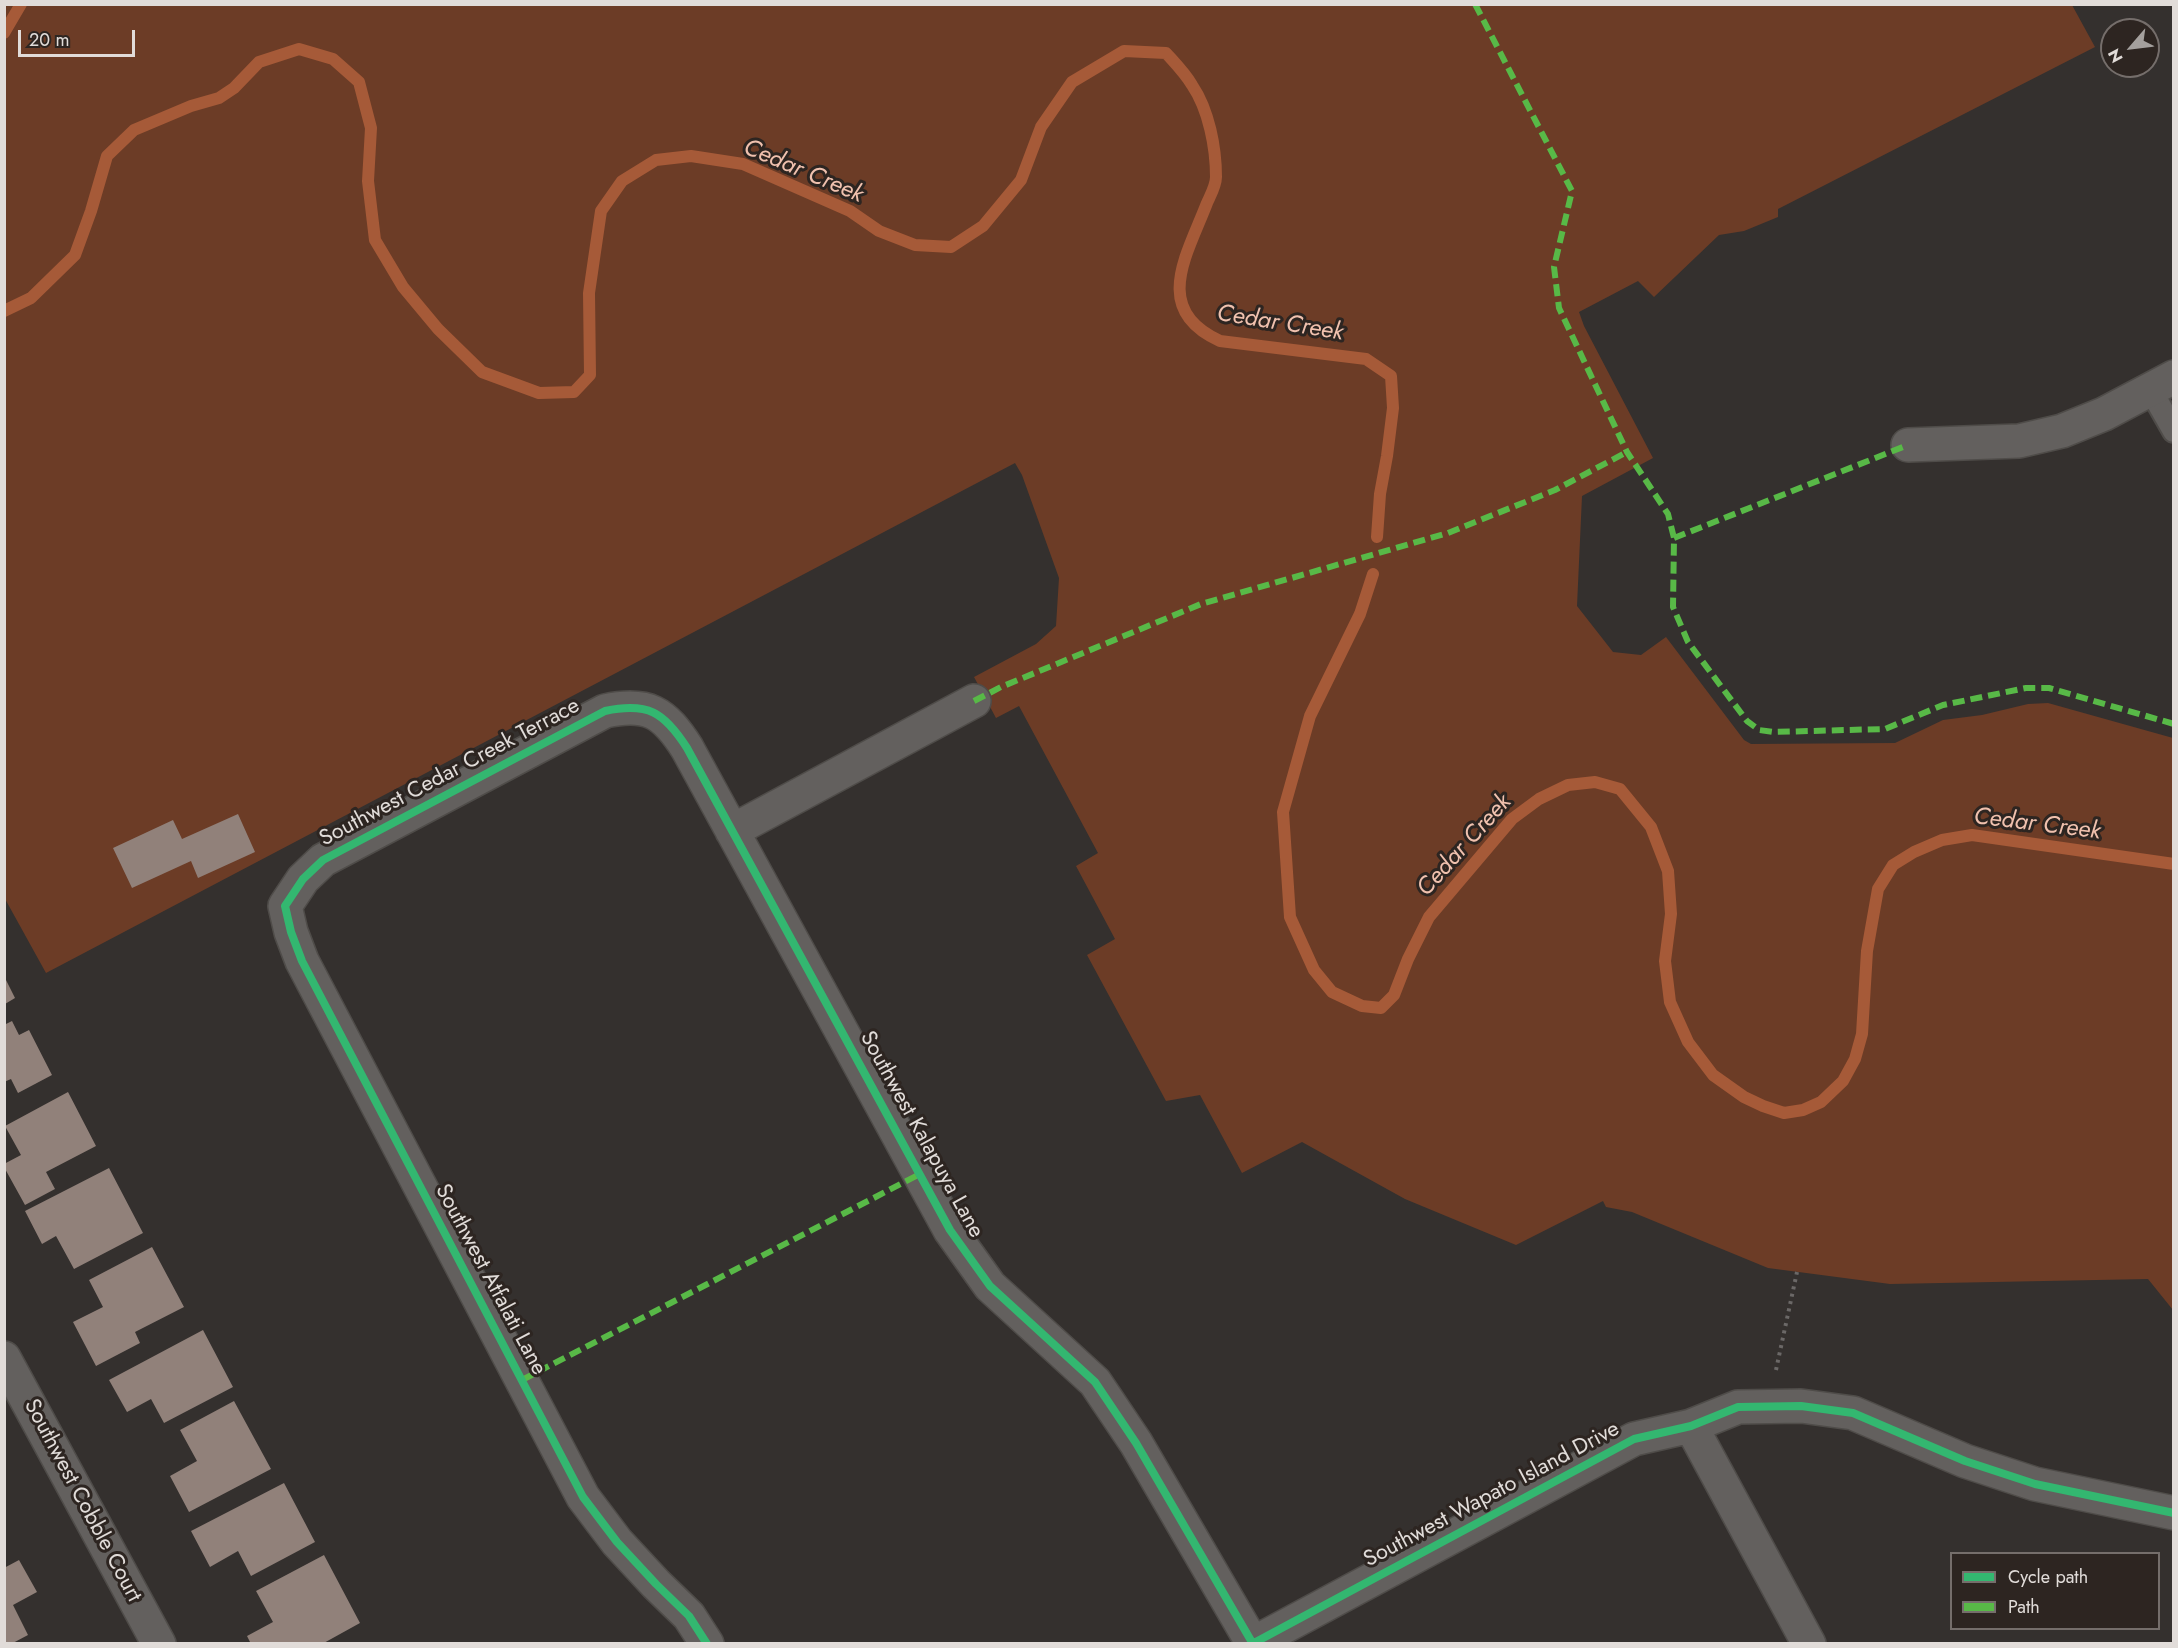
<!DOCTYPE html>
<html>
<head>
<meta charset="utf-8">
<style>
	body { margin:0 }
	#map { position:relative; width:2178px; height:1648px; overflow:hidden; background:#34302e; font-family:Jost,sans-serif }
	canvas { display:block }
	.frame { position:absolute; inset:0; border:6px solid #e1dcd9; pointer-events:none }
	.legend { position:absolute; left:1950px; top:1552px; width:210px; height:78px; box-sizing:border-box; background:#2d2521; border:2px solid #756e6b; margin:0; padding:8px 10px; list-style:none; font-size:18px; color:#e1dcd9 }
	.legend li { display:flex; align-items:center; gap:12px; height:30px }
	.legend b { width:30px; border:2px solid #756e6b }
	.north { position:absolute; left:2100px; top:18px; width:60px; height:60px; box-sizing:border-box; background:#2d2521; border:2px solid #756e6b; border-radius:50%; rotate:242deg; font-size:16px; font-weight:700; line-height:24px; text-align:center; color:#e1dcd9 }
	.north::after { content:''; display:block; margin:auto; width:21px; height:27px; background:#a4a09d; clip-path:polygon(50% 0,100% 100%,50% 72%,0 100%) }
	.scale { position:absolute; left:18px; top:30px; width:117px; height:27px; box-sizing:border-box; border:3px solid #e1dcd9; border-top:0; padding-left:8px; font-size:18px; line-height:21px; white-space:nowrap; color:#e1dcd9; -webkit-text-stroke:4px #2d2521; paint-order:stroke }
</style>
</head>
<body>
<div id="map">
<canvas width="2178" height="1648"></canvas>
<div class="frame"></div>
<ul class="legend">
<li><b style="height:8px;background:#33b770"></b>Cycle path</li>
<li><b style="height:8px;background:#58b947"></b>Path</li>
</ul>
<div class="north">N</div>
<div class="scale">20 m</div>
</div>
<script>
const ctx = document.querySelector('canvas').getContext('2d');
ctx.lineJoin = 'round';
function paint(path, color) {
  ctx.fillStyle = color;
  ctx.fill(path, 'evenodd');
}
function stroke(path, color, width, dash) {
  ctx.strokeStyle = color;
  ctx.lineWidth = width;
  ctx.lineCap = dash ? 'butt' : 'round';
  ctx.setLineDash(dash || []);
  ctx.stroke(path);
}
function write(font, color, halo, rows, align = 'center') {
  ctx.font = font + ' Jost,sans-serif';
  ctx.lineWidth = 6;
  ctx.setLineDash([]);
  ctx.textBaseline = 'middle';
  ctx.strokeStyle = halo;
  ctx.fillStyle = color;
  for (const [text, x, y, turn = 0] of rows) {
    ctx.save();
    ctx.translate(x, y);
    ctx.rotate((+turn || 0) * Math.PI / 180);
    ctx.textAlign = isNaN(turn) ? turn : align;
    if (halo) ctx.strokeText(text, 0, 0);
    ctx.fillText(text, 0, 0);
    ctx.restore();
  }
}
const green = new Path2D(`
	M4,5H2072L2095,47L1778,209V217L1744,231L1719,235L1654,297L1638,281L1579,312L1584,326L1653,458L1582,496L1577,606L1613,652L1641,655L1666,637L1744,740L1751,744L1895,743L1943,720L1982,715L2028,704L2048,703L2173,738V1310L2148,1279L1890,1284L1768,1268L1632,1212L1606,1207L1603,1201L1516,1245L1405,1199L1302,1142L1242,1173L1200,1095L1166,1101L1087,955L1115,939L1076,866L1098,853L1019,706L996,718L974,677L1036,644L1056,626L1059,578L1022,475L1015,463L46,973L4,897Z`);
const stream = new Path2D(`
	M4,33L21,4
	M4,311L31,298L75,255L91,211L107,156L134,130L191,106L219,98L234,88L259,62L299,49L333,59L359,82L371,128L368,181L375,240L403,287L438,329L482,372L539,393L574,392L590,375L589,293L601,211L622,181L656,160L691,156L743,164L850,211L879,231L915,245L951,247L983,226L1021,180L1041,127L1072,82L1124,51L1166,53C1175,63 1185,73 1192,85C1209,110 1216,148 1216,177C1216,186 1210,196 1207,203C1187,255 1151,310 1220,341L1366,359L1391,376L1393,408L1387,456L1380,494L1377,537
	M1373,574L1360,614L1310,716L1283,812L1290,917L1314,970L1332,992L1362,1006L1381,1008L1394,995L1408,959L1429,917L1512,819L1539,799L1568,785L1595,782L1620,789L1651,827L1668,871L1671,914L1665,961L1670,1002L1688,1042L1713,1075L1744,1097L1763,1106L1784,1113L1803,1110L1821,1102L1843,1081L1855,1059L1862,1034L1867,951L1878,889L1893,865L1914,852L1942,840L1972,835L2174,864`);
const building = new Path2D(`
	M238,814L255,852L198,878L191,861L132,888L113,848L173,820L182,839Z
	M5,978L15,998L5,1004Z
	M12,1021L19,1035L29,1030L52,1075L18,1093L11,1079L4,1082V1025Z
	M68,1092L96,1146L46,1172L55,1189L25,1205L4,1167V1164L21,1155L5,1126Z
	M109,1168L143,1233L74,1269L56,1236L42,1244L25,1211Z
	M152,1247L184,1307L135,1332L140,1343L96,1366L73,1322L103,1307L89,1280Z
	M203,1330L233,1387L164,1423L151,1399L127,1412L109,1380Z
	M234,1401L271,1469L189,1512L170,1476L197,1461L180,1430Z
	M284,1483L315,1542L251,1576L238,1551L210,1567L191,1531Z
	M324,1555L360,1623L322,1644H251L247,1636L273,1622L256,1591Z
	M19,1560L37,1592L13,1605L28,1635L11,1644H4V1568Z`);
const path = new Path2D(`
	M1776,1370L1797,1272`);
const lane = new Path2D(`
	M2150,389L2174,431`);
const street = new Path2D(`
	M1908,445L2019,441L2062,431L2104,414L2174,377
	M732,831L974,701
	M4,1358L159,1644
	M1691,1426L1809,1644
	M707,1644L689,1616L656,1584L617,1542L583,1497L302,961L291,932L285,906L303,879L323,860L605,711C648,702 664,712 687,748L950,1230L990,1286L1095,1382L1136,1443L1253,1644
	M1252,1644L1634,1439L1691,1426L1738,1407L1801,1406L1853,1413L1965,1461L2035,1484L2174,1513`);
const quiet = new Path2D(`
	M1475,4L1572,191L1554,267L1559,308L1627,452L1668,514L1674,538L1673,607L1688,642L1747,721L1759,730L1773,732L1885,729L1943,705L2026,688H2049L2174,724
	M1674,538L1908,445
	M974,701L1001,687L1201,604L1448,533L1555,490L1627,452
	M522,1380L920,1174`);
const cycleway = new Path2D(`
	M707,1644L689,1616L656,1584L617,1542L583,1497L302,961L291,932L285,906L303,879L323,860L605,711C648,702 664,712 687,748L950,1230L990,1286L1095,1382L1136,1443L1253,1644
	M1252,1644L1634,1439L1691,1426L1738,1407L1801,1406L1853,1413L1965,1461L2035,1484L2174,1513`);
const streetNames = [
	["Southwest Cedar Creek Terrace",450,773,-28],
	["Southwest Kalapuya Lane",921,1135,61],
	["Southwest Atfalati Lane",490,1280,62],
	["Southwest Wapato Island Drive",1492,1495,-28],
	["Southwest Cobble Court",82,1501,62]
];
const waterNames = [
	["Cedar Creek",803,172,23],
	["Cedar Creek",1280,324,9],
	["Cedar Creek",2037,825,7],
	["Cedar Creek",1465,846,-48]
];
paint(green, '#6c3c26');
stroke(stream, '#a65a38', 12);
paint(building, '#91817a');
stroke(lane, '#4f4c49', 26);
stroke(street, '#4f4c49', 36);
stroke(path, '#6b6867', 4, [3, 4.5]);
stroke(lane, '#63605e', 22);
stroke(street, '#63605e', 33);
stroke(quiet, '#58b947', 6, [12, 6]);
stroke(cycleway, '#33b770', 8);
write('22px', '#e1dcd9', '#2d2521', streetNames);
write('italic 24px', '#f0c1ae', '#2d2521', waterNames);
</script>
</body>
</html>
